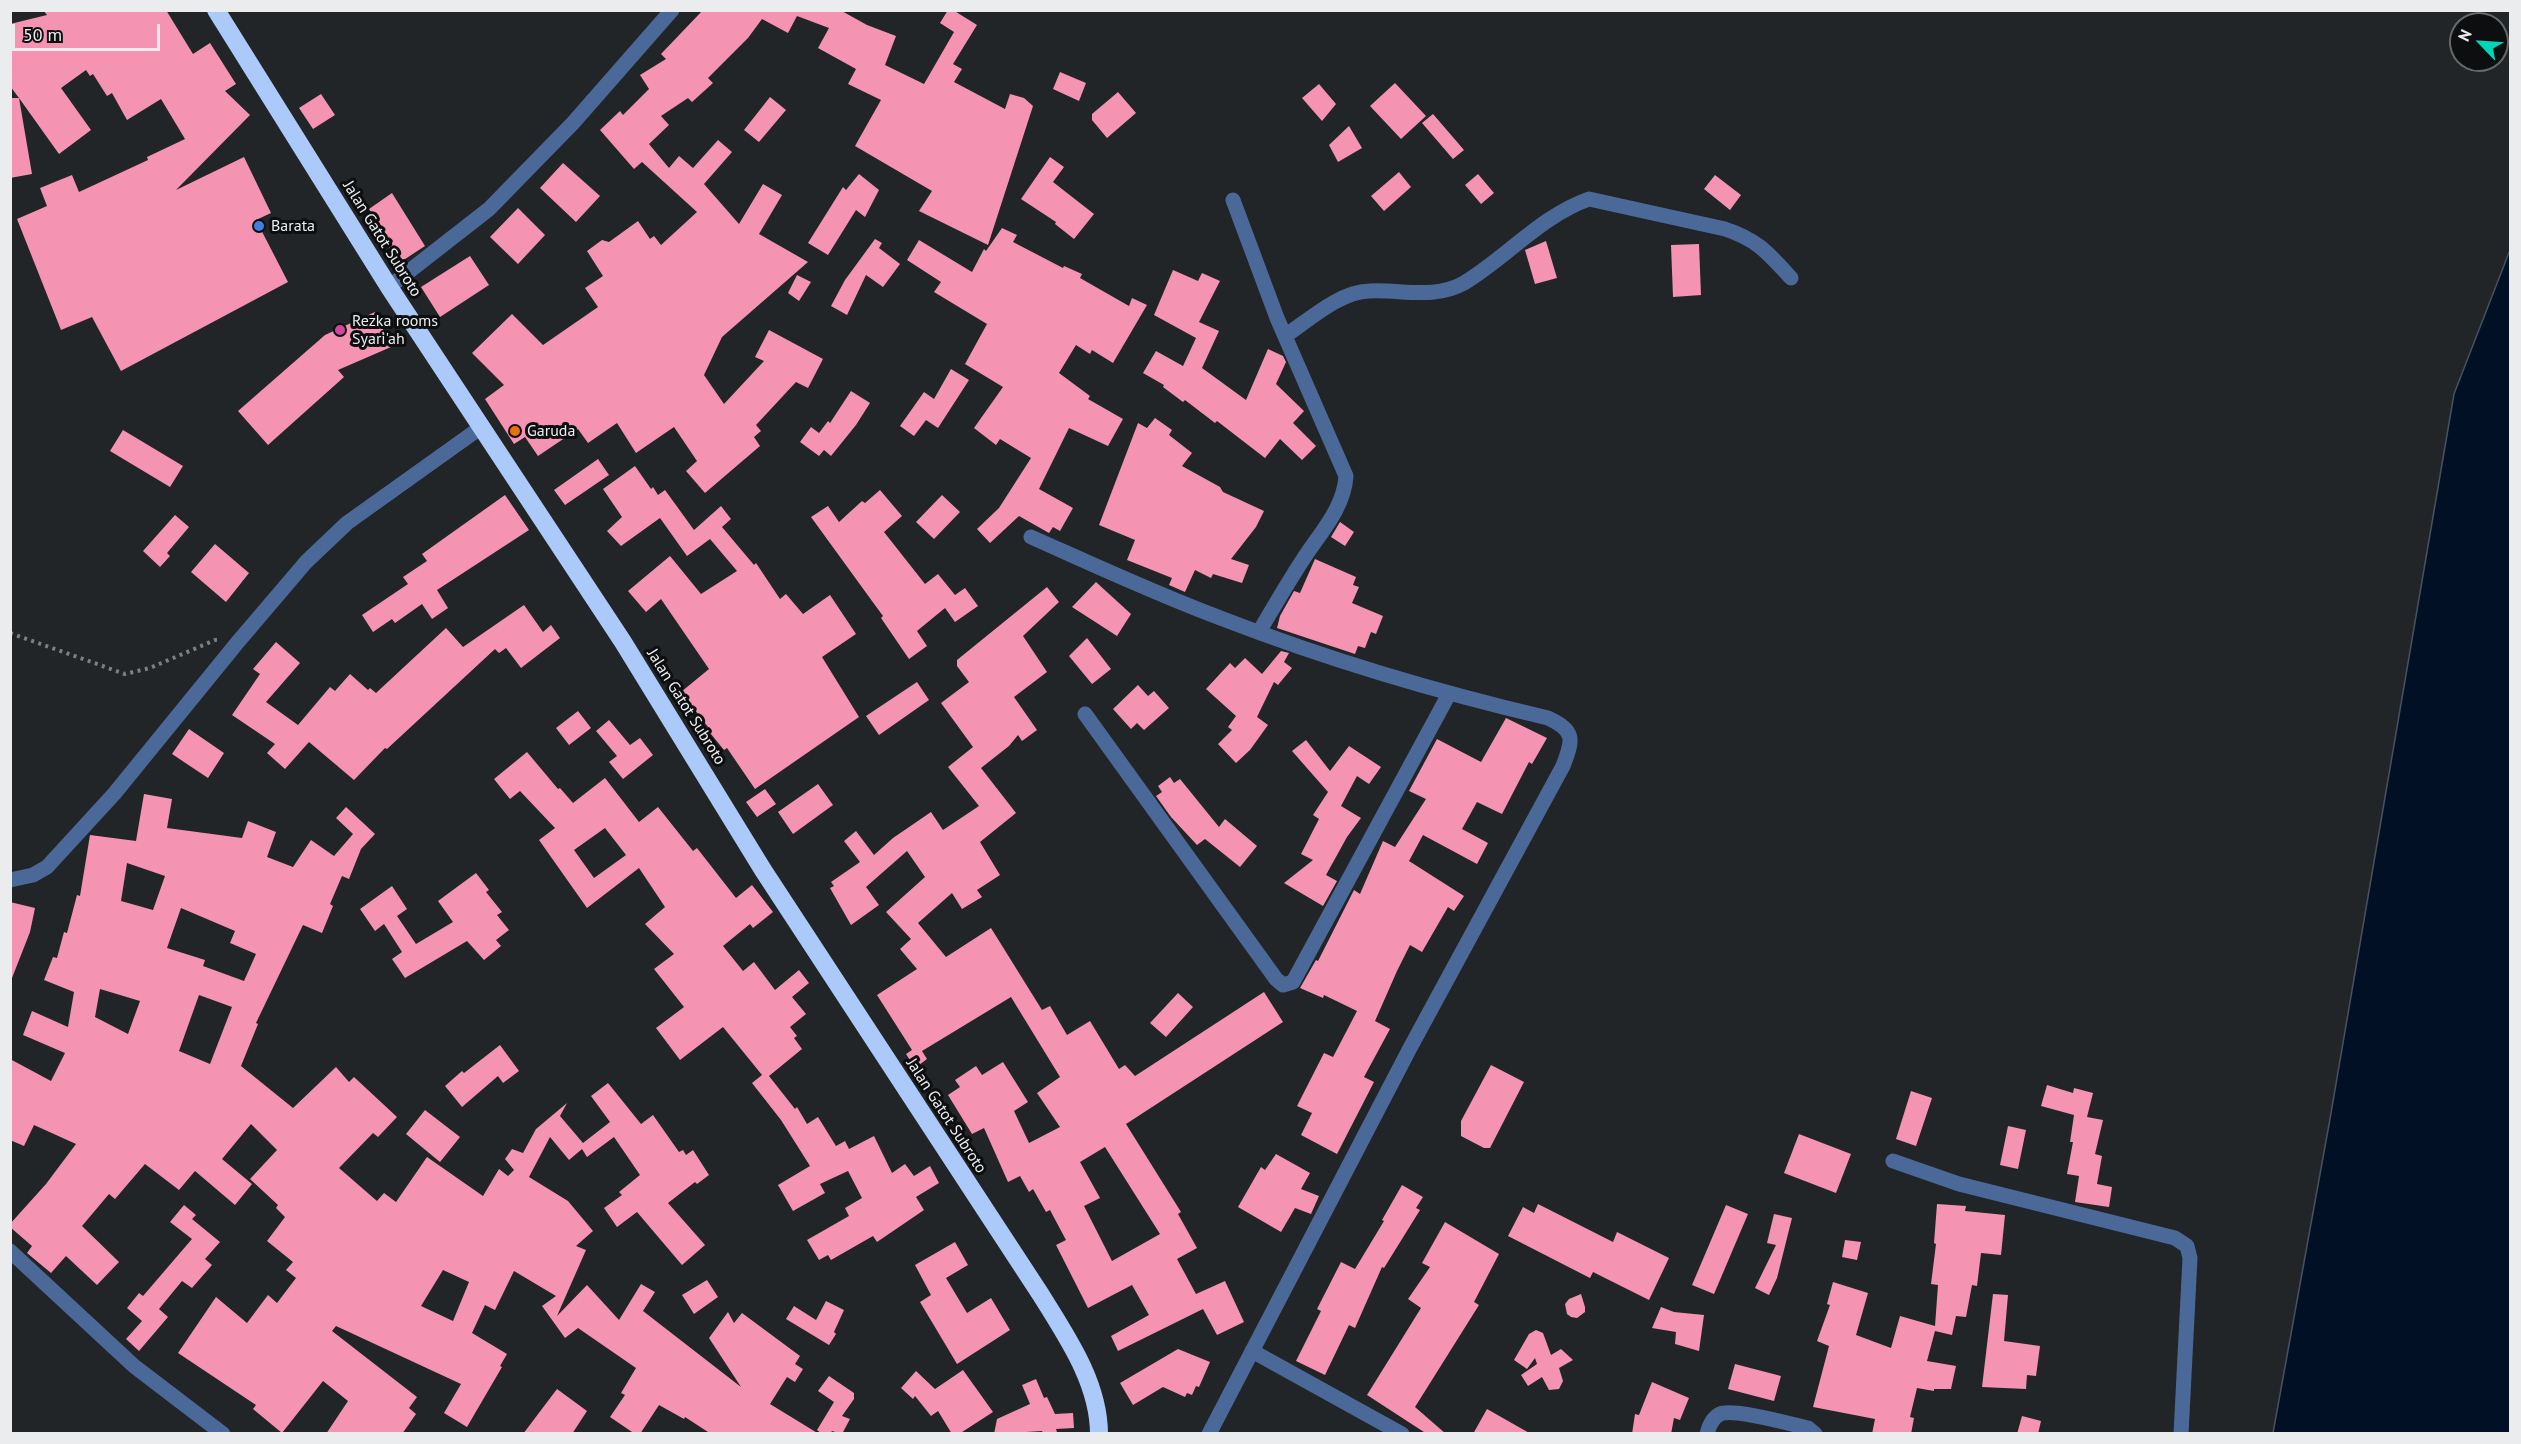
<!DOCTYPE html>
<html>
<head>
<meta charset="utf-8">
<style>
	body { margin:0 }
	#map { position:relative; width:2521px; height:1444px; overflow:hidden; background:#222527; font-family:"PT Sans",sans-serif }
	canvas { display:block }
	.frame { position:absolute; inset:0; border:12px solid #ebecee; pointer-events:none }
	.north { position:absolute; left:2449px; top:12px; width:60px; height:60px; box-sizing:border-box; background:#0d0e0f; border:2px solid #666768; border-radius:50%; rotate:295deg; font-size:16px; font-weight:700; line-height:24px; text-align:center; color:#ebecee }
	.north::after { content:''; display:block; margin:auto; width:21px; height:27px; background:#00d5b7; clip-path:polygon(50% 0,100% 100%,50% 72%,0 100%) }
	.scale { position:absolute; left:12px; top:24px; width:148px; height:27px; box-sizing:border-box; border:3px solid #ebecee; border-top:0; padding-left:8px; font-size:18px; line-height:21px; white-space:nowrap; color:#ebecee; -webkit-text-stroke:4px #0d0e0f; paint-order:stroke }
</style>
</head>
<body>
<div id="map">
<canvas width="2521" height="1444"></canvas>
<div class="frame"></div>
<div class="north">N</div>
<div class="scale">50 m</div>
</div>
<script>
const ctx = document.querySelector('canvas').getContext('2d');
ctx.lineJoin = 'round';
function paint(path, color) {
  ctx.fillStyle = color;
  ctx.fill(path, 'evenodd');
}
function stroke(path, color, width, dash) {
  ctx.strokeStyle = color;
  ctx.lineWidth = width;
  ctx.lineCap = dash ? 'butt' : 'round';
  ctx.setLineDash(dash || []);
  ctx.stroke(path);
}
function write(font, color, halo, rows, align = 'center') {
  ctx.font = font + ' "PT Sans",sans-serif';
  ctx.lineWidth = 6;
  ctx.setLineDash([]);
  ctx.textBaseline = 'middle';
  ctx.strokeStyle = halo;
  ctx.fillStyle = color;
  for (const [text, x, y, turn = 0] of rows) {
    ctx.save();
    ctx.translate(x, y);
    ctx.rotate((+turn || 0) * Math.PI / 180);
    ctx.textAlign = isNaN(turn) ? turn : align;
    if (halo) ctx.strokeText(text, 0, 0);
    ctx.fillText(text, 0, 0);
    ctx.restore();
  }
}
const water = new Path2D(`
	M2510,250V1433H2273L2330,1119L2454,394Z`);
const building = new Path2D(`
	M43,10H166L193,54L210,43L236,84L225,91L250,115L176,190L244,157L271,213L256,220L288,282L121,371L92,317L61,330L17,219L47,206L40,188L72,175L79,192L148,160L147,157L185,139L161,99L127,120L112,93L107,96L93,74L90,76L86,70L61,88L91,130L59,154L19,98L32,174L10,178V98H19L10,86V24L47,15Z
	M703,10H840L867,25L896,36L885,65L924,84L954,32L940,23L948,10H953L977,25L953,64L962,69L954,82L1005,109L1010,94L1024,98L1033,106L988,245L919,211L932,191L855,146L881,100L848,84L856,69L818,48L829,28L797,16L788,33L762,19L748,38L708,78L713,83L692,102L688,98L661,116L669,125L649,144L669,168L679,156L693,168L718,140L732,152L704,184L739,224L763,184L782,195L759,234L808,262L722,337L704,375L724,404L764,361L755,357L769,330L823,359L808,388L796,382L756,425L761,431L754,437L760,446L705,493L686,471L697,461L674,427L636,453L617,423L588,443L578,429L538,456L525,437L514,444L485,399L504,385L472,353L512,314L543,345L598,307L585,288L603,276L587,251L602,240L609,242L638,221L650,239L654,236L661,245L697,212L642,162L634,169L600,130L620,111L623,115L649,89L640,75L666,59L661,54Z
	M1060,72L1086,83L1079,101L1053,89Z
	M1395,83L1426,116L1401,139L1370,106Z
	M1319,84L1336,104L1322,121L1302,98Z
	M1118,92L1136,113L1107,138L1092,120V114Z
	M321,94L335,115L313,129L299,108Z
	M770,97L786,110L759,142L744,130Z
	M1433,114L1464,150L1453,159L1422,123Z
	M1349,126L1362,148L1338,162L1329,145Z
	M1050,157L1064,167L1053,182L1094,214L1074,239L1055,224L1056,222L1021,199Z
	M563,163L600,196L576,222L540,188Z
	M1399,172L1411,187L1384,211L1371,196Z
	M859,174L879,190L865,217L856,210L828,255L808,243L843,187L846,190Z
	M1478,174L1494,193L1481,204L1465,185Z
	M1715,175L1741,195L1730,210L1704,189Z
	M392,193L425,246L399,263L386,243L390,241L369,209Z
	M518,208L545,235L518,264L490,237Z
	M1002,228L1017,235L1013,242L1063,268L1064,266L1082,274L1080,278L1129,306L1132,298L1147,305L1113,363L1092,350L1090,354L1076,345L1059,373L1090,396L1088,399L1123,419L1108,446L1069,428L1039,489L1073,508L1060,531L1053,527L1049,533L1019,516L990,543L977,529L999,508L1031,458L1000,439L996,445L974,428L1003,387L965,364L987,324L934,292L941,282L907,260L919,240L972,272L984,249L986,251Z
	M875,239L882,243L879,248L900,264L883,287L866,275L847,315L831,306L845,280Z
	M1546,241L1557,278L1535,284L1525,250Z
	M1699,244L1701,295L1673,297L1671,245Z
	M470,256L489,285L440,317L421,287Z
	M1173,270L1198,281L1202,273L1220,281L1199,322L1219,331L1202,368L1246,400L1268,349L1283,356L1286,362L1276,384L1304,411L1293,423L1316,446L1302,460L1280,439L1265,458L1217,421L1215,423L1185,400L1183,402L1163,387L1164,385L1143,373L1156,351L1183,366L1196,338L1154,315Z
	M797,275L811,282L799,301L788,293Z
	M375,312L391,347L338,370L344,377L268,445L238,411L325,335Z
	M951,369L969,380L938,428L926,420L914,436L900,426L924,392L934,399Z
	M851,391L870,403L856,425L831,456L824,450L819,456L800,442L811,427L819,433L828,421L830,423Z
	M1155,418L1172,430L1169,435L1192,453L1182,466L1220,487L1223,492L1264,511L1256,527L1231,559L1249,565L1242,583L1213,574L1211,578L1195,570L1185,592L1169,585L1172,578L1127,560L1135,540L1099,525L1138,423L1147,428Z
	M123,430L183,466L170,487L110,451Z
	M598,459L609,475L565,505L554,490Z
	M635,466L651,489L653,487L658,495L665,490L694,530L721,506L731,519L722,527L754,565L756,563L780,599L786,594L803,614L830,595L856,634L822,657L859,717L755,789L727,748L724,750L706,728L708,727L681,692L709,669L661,599L646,612L628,591L670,556L701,594L737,571L710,539L687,556L660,518L621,546L607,531L622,517L603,489Z
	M880,490L902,516L884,532L925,584L938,574L955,595L965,588L978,606L955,622L945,608L917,631L927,646L909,659L881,618L883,616L872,601L811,517L828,506L839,522L862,501L865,503Z
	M505,495L529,530L437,590L448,608L432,619L422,604L395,623L392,619L373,632L362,615L408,584L403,577L427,561L422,554Z
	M942,495L960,512L934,539L916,522Z
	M175,515L189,527L167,553L170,556L160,567L143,551Z
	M1340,522L1354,532L1345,546L1331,537Z
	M215,544L249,573L226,602L191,572Z
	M1315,559L1356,577L1353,585L1359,587L1352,603L1383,616L1376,634L1371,632L1365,648L1358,646L1355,654L1277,628L1280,616L1294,591L1300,593Z
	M1096,582L1131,614L1117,636L1072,607Z
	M1047,587L1059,602L1023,636L1047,672L1014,697L1037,730L1022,741L1018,735L1009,746L981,768L1016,813L980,842L1000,875L977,890L982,897L962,909L952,893L918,923L946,957L991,928L1042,1010L1050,1006L1067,1035L1090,1021L1119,1069L1125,1065L1135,1076L1264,992L1283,1022L1126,1124L1181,1212L1178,1214L1197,1248L1177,1259L1196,1294L1225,1281L1244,1322L1217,1335L1203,1309L1118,1351L1111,1336L1149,1315L1132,1285L1088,1308L1056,1245L1066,1240L1050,1210L1046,1212L1033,1189L1029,1192L1020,1176L1008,1182L984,1128L972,1134L948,1095L960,1087L955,1080L976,1066L982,1075L1003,1062L1028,1102L1014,1111L1029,1143L1060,1127L1037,1093L1060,1077L1011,997L922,1051L927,1059L915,1068L906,1054L912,1050L877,995L917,969L900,949L911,939L886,912L925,877L907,851L866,887L879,905L851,925L830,888L834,886L831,882L860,862L844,841L856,831L874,855L893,838L931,812L943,830L979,806L948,767L973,747L941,703L969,682L957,666V660ZM1105,1147L1160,1234L1112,1261L1084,1206L1100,1198L1080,1162Z
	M524,605L543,632L551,625L560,638L521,668L506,648L499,653L495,649L387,749L385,748L354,780L309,742L285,769L267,753L275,744L232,715L260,674L253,669L276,642L300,663L266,702L298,725L330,687L335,691L350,674L368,690L370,688L376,693L446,628L463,647Z
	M1087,638L1111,669L1092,684L1069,656Z
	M1281,651L1289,653L1284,662L1292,668L1278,685L1274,682L1257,717L1268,725L1250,750L1236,763L1218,744L1232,730L1228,727L1236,716L1206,689L1230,663L1235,668L1245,658L1262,674Z
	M917,682L929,700L879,735L866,716Z
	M1138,685L1148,696L1154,691L1169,708L1144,730L1137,723L1131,729L1113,709Z
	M578,711L591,728L569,745L556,728Z
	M1506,718L1547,738L1532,764L1529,762L1502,814L1477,802L1462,829L1488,843L1477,864L1423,835L1409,861L1464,896L1454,911L1448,907L1422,952L1410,945L1397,971L1375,1021L1390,1029L1364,1077L1374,1082L1337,1154L1301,1135L1312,1113L1297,1106L1324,1053L1333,1057L1357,1011L1324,995L1323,998L1300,988L1316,960L1318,961L1354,890L1360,894L1383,841L1395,847L1426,799L1409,791L1437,739L1481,762Z
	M609,720L630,745L640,738L653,755L623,779L609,762L617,756L596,731Z
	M189,729L224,753L208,778L172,754Z
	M1306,740L1330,771L1349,746L1381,767L1369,784L1357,776L1341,806L1361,818L1347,837L1326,875L1337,881L1323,906L1284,883L1313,860L1301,854L1319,819L1313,815L1328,792L1292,751Z
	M527,752L558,789L560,788L573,803L605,778L639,822L658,807L693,851L697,848L736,898L752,885L773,912L753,928L750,924L723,946L743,971L754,962L775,990L799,970L809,983L792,997L806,1014L790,1027L797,1036L794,1038L802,1049L769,1076L795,1109L797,1107L807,1124L818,1117L836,1146L845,1141L849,1149L874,1136L892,1173L905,1164L914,1176L930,1166L939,1183L916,1197L924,1210L877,1242L873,1236L831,1260L828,1255L819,1260L807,1240L849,1216L845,1208L862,1198L848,1171L820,1184L825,1193L793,1211L778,1185L810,1166L781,1120L752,1083L762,1075L723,1027L680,1060L656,1028L684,1007L654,969L674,954L645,924L665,907L639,868L587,908L539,840L555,828L520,791L510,799L494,779ZM605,828L626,855L594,878L574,850Z
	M1170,777L1174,783L1180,779L1219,827L1225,819L1257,846L1240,867L1205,839L1197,845L1171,817L1156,796L1162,792L1158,786Z
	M818,784L833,805L793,834L778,812Z
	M765,789L776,804L757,817L746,802Z
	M144,794L172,799L167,828L242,838L248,821L276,832L267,857L293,867L311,840L334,856L353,834L336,818L346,807L375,834L361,849L349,879L342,876L330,904L333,906L322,933L303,925L256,1023L258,1024L241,1066L293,1108L336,1067L349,1082L354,1077L397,1117L378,1137L373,1133L339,1168L377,1201L384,1193L396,1202L427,1157L483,1196L499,1169L508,1176L514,1170L505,1159L512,1149L523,1153L536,1129L567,1103L560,1116L583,1143L610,1122L591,1096L608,1083L641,1124L653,1115L679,1152L683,1150L686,1155L693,1150L709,1175L697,1184L695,1182L668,1203L705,1245L682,1265L637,1212L617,1227L604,1208L622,1195L619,1192L640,1175L614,1137L587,1157L582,1149L569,1160L550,1137L529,1177L568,1201L593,1231L576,1246L586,1250L557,1316L587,1285L619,1320L641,1284L655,1292L643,1311L741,1387L709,1338L728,1312L734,1323L742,1313L800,1356L795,1364L803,1369L795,1382L787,1377L770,1404L819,1434H716L708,1432L685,1417L684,1419L659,1405L640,1434H635L610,1417L625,1395L621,1393L636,1368L578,1328L565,1338L542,1306L556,1296L514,1271L495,1310L485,1305L472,1333L507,1354L500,1366L502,1367L467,1427L444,1413L461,1384L336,1326L332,1331L417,1397L409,1408L416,1414L402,1434H326L348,1401L323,1381L282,1433L253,1409L256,1405L178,1353L216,1297L247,1323L268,1295L277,1303L296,1278L286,1270L293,1262L267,1241L285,1217L276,1208L278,1205L250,1179L277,1150L251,1124L222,1159L252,1184L235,1205L195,1171L179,1190L145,1164L115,1199L109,1194L82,1226L119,1262L97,1285L66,1256L51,1273L27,1253L32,1246L10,1227V1224L46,1184L76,1144L34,1125L24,1146L10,1140V1059L51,1081L65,1053L23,1035L32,1011L68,1027L74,992L44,980L53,957L57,958L64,932L67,933L77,895L80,896L90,835L136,841ZM127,863L165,876L153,910L121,901ZM181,908L235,931L230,943L256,954L244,981L203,966L205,960L167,948ZM100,989L140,1001L128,1034L95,1017ZM199,995L232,1007L210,1064L179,1051ZM443,1270L469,1282L453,1321L421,1306Z
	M476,873L489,890L486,892L502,912L497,915L509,930L496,940L501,946L484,960L467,941L405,978L392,959L402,952L384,924L375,931L360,909L392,886L407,909L397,916L416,944L453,922L438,901Z
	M10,902L35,908L30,932L12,978Z
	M1178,993L1193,1007L1166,1037L1150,1023Z
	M500,1045L519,1071L503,1083L498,1076L462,1107L445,1086L462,1071L464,1073Z
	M1491,1065L1524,1082L1490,1148H1484L1461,1136V1121Z
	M2047,1085L2073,1093L2074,1088L2093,1093L2087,1117L2103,1120L2095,1154L2102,1156L2097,1184L2112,1187L2109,1207L2075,1202L2079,1176L2067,1174L2073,1142H2070L2074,1115L2041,1106Z
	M1911,1091L1932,1098L1916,1146L1896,1139Z
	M425,1110L460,1137L440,1162L406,1134Z
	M2008,1126L2026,1130L2018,1169L2000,1165Z
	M1799,1134L1851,1154L1836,1193L1784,1173Z
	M1276,1154L1310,1173L1301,1189L1319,1196L1311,1214L1295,1208L1281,1232L1238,1207L1261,1167L1265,1170Z
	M1402,1185L1423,1197L1416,1208L1420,1210L1384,1268L1382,1267L1355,1328L1349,1325L1325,1375L1296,1361L1321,1311L1317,1309L1341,1262L1355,1269L1384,1221L1382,1220Z
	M1538,1204L1613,1242L1617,1232L1669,1258L1649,1300L1593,1272L1590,1278L1508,1236L1523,1207L1534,1213Z
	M1937,1204L1966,1206L1965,1211L2005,1215L2001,1255L1981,1253L1977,1286L1972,1285L1966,1317L1956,1316L1952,1335L1935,1331L1927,1361L1956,1366L1951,1389H1934V1391L1917,1388L1910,1417L1914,1418L1911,1434H1872L1875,1419L1813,1407L1829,1346L1817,1341L1830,1305L1827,1304L1833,1282L1868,1293L1856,1335L1891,1348L1900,1316L1935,1326L1938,1285L1931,1284L1936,1244L1934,1243Z
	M184,1205L196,1215L192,1219L220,1242L205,1259L212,1265L192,1288L182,1281L159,1309L168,1317L139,1351L126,1339L142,1321L127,1308L139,1293L143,1296L192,1239L170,1222Z
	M1726,1205L1748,1214L1714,1294L1692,1285Z
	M1774,1214L1792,1218L1777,1278L1769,1295L1755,1288L1776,1245L1767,1243Z
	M1445,1222L1499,1254L1474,1302L1479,1305L1415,1407L1446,1434H1427L1367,1395L1421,1308L1408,1299L1430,1267L1422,1263Z
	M1845,1240L1861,1242L1857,1260L1842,1257Z
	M955,1242L968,1265L946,1278L967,1313L991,1298L1010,1330L957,1364L920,1302L931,1295L915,1265Z
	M707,1280L718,1297L694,1314L682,1295Z
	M1581,1294L1585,1307V1312L1577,1318L1571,1317L1567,1314L1565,1304L1569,1299Z
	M1993,1294L2008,1295L2004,1341L2040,1346L2036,1376L2027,1375L2026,1389L1982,1387Z
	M826,1301L844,1310L834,1332L836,1334L829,1345L786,1319L794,1306L816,1320Z
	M1661,1307L1674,1312L1704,1315L1699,1351L1675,1344L1676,1332L1652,1328Z
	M1536,1330L1543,1333L1551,1355L1561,1349L1573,1360L1559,1368L1563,1381L1559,1389L1549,1390L1542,1377L1528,1386L1521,1375L1537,1364L1535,1358L1527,1369L1514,1360L1529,1334Z
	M1178,1349L1210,1362L1199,1387L1196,1386L1192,1395L1187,1393L1185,1397L1163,1387L1133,1405L1120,1383Z
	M1735,1364L1781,1376L1774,1401L1728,1389Z
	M963,1370L993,1412L959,1434H952L938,1411L931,1416L915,1396L913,1399L901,1388L916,1371L935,1389Z
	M829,1376L854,1393V1399L842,1416L850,1419L842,1434L832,1431L830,1434H822L817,1430L834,1402L818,1391Z
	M1036,1379L1044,1398L1047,1397L1055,1414L1073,1413L1074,1428L1056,1429L1057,1432L1055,1434H1043L1042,1431L994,1434L997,1419L1030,1404L1022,1385Z
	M1652,1382L1689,1398L1680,1420L1674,1418L1671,1434H1632L1635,1414L1639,1415Z
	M557,1389L587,1411L572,1434H523Z
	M1487,1409L1531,1434H1473Z
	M2022,1416L2041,1421L2038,1434H2017Z`);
const path = new Path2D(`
	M10,633L125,674L150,668L215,640H218`);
const minor = new Path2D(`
	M1233,200L1277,318L1346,476C1344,509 1319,534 1302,561C1287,584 1273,608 1259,632
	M389,287L489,209L573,123L672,10
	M1285,336C1309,320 1339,292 1369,291C1400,289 1434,300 1464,283C1507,257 1541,216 1589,199L1725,229C1758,240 1768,253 1791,278
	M1031,537C1094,565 1158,595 1223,619C1329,660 1437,692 1548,718C1576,731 1573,740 1563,766L1410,1048L1209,1434
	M1085,714L1276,979L1283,985L1293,982L1449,694
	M10,880L33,875L47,867L114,794L237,643L306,562L347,523L480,428
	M1893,1161L1959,1184L2175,1238L2187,1246L2190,1258L2181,1434
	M10,1251L134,1366L223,1434
	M1252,1351L1402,1434
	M1707,1434C1709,1426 1712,1418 1720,1414C1733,1408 1791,1424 1808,1428L1815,1434`);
const highway = new Path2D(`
	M216,10L389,287L623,642L763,870L1041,1295C1067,1337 1099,1383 1099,1434`);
const markers = [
	[259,226,6,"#3f7fe0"],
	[340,330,6,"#d1479c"],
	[515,431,6,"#e8710a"]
];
const poiNames = [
	["Barata",271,226],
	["Rezka rooms",352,321],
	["Syari'ah",352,339],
	["Garuda",527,431]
];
const streetNames = [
	["Jalan Gatot Subroto",382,239,58],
	["Jalan Gatot Subroto",686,707,58],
	["Jalan Gatot Subroto",946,1116,57]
];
paint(water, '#011025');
stroke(water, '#475261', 1.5);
paint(building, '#f593b3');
stroke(path, '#7d7f81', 4, [3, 4.5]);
stroke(minor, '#4b6998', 15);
stroke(highway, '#accaf9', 18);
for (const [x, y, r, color] of markers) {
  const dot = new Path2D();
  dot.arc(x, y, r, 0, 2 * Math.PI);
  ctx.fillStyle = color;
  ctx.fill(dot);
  stroke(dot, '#0d0e0f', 2);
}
write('16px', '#ebecee', '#0d0e0f', poiNames, 'left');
write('16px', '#ebecee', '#0d0e0f', streetNames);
</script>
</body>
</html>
